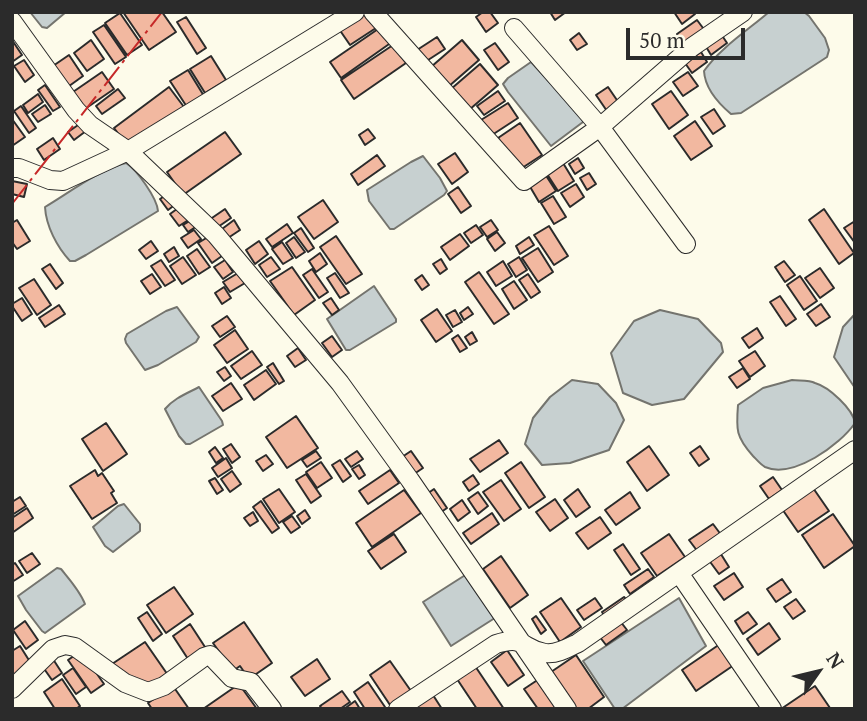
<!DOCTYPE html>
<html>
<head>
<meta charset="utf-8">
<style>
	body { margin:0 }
	#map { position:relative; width:867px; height:721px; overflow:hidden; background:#fdfbea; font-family:"PT Serif",serif }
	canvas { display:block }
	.frame { position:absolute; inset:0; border:14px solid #2b2b2b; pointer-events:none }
	.north { position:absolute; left:783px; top:637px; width:70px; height:70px; -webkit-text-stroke:5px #fdfbea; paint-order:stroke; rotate:56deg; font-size:19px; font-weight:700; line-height:28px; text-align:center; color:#2b2b2b }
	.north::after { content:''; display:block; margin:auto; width:24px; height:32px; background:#2b2b2b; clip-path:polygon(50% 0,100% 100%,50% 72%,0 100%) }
	.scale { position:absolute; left:626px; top:28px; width:119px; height:32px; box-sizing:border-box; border:4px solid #2b2b2b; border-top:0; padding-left:9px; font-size:21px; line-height:24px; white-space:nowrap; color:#2b2b2b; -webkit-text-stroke:5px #fdfbea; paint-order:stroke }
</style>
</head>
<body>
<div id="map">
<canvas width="867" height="721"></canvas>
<div class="frame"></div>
<div class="north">N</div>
<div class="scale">50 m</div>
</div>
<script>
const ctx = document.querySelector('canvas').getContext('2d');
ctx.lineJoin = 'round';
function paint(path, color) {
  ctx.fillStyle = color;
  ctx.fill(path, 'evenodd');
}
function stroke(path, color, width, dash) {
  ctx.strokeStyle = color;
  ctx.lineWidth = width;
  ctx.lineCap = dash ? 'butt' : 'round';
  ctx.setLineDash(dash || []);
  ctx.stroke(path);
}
const water = new Path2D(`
	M30,12H66L47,28L42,27Z
	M769,12H804L809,16L825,38L829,50L827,57L741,113L731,114C718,103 705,89 704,71C719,49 748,30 769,12Z
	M531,62L584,119L583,122L551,146L508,92L503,84L508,78Z
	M423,156L440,178L447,191L444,195L394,229H390L369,201L367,190L411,162Z
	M126,163C137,170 157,198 158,211L86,255L75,261H70C57,247 46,226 45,207C67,194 102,168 126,163Z
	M374,286L396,319V322L350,350H346L327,319Z
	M177,307L199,337L196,342L158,365L145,370L126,343L125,339L127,334L166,311Z
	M660,310L698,319L721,343L723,352L684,399L652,405L623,393L611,353L634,321Z
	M855,314V388L834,357L843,327Z
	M572,380L598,384L616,403L624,420L609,450L570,463L542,465L525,444L533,418L550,397Z
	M792,380C799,381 809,380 815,383C829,387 853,409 855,423C840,445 793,479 765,467C761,465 756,459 753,456C736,437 736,430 738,405L763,388Z
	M199,387L222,421L223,425L190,444H186L179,436L165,409C174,398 188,393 199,387Z
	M124,504L140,524V531L113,552L105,546L93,527L118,506Z
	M57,568L61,569C70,580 80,591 85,604L45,633L42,631L26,610L18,596Z
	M470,572L498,616L451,646L423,602Z
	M679,598L706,646L622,709H615L583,661Z`);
const building = new Path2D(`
	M123,12H162L176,32L149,50Z
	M364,12H370L379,26L350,45L339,29Z
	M483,12H490L498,23L486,32L476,17Z
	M550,12H566L555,20Z
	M674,12H694L695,14L682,24Z
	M120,13L142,45L127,55L105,23Z
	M186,17L206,48L197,54L177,22Z
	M697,20L706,32L685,46L677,34Z
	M104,25L126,57L115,64L93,32Z
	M381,27L392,42L341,78L330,62Z
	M579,33L587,44L577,50L570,40Z
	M721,34L727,43L711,55L705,45Z
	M437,37L445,49L425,62L417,50Z
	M12,40L22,55L12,62Z
	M91,40L104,59L87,71L74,53Z
	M462,40L479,60L448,87L431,67Z
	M495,43L509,62L498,70L484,50Z
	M393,45L406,63L354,99L341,80Z
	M701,52L707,62L692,73L685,63Z
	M69,55L83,76L65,89L50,68Z
	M211,56L226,80L205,93L190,69Z
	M24,60L34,75L25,82L14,66Z
	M480,64L498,85L469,110L451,89Z
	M188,70L204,96L187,107L170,81Z
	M102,72L114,89L82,111L70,94Z
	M688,72L698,86L683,96L673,82Z
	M45,85L60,107L53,111L38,90Z
	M169,87L184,107L129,148L114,128Z
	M608,87L621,106L609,114L596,95Z
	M118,89L125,98L102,114L96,106Z
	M498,91L505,101L484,115L477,106Z
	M671,91L688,115L669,129L652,104Z
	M38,94L43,102L28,113L23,105Z
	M508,103L518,118L492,135L481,120Z
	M45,105L51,114L38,122L32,114Z
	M21,106L36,128L29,133L14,111Z
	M714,109L725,126L713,134L701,117Z
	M12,119L25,137L12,146Z
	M695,121L712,146L691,160L674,136Z
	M81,123L86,131L74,140L68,132Z
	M520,123L542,155L519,170L498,138Z
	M368,129L375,138L365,145L359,135Z
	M225,132L241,154L183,195L167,172Z
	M53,138L60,149L44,160L37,149Z
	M455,153L468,172L452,184L438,164Z
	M377,155L385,166L358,185L351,174Z
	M578,158L584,168L575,174L569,164Z
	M563,163L574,181L558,191L547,174Z
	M589,173L596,184L587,190L580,178Z
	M545,174L556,191L539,202L529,185Z
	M12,181L27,184L24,197L12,194Z
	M576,184L584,197L570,207L561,193Z
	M458,187L471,206L461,213L448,194Z
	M169,193L176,204L168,210L160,199Z
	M553,196L566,217L554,224L541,203Z
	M323,200L338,222L314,239L298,217Z
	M181,206L190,219L179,226L170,214Z
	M225,209L231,218L215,229L209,220Z
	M824,209L854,253L839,264L809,220Z
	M193,219L197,226L188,232L183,225Z
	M17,220L30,241L17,249L12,242V223Z
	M234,220L240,230L228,238L222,229Z
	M491,220L498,230L487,237L480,227Z
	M855,221V243L844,228Z
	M287,224L293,233L272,247L266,239Z
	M476,225L483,235L471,243L464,233Z
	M549,226L568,256L554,265L534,235Z
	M301,228L314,248L308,252L294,233Z
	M194,230L201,239L188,248L181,238Z
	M497,232L505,243L495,251L487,239Z
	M460,234L469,246L450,260L441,247Z
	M336,236L362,274L346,284L320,247Z
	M208,237L222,256L212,263L198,243Z
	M294,237L305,252L296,258L286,243Z
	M529,237L534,245L520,254L516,246Z
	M151,241L158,251L146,259L139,250Z
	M259,241L268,254L255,264L246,250Z
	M282,242L293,258L283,264L272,249Z
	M174,247L179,256L169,262L164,254Z
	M538,248L553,272L538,282L522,258Z
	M197,249L210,267L199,274L187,256Z
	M320,253L327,264L316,272L309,261Z
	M183,257L196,275L182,284L170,266Z
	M271,257L280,269L267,277L259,265Z
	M519,257L527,270L516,277L508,264Z
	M441,259L447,269L440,274L433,264Z
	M161,260L175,280L165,286L151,266Z
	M225,260L233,272L223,279L214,267Z
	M503,261L512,276L496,286L487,272Z
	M784,261L795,275L785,282L775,267Z
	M50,264L63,283L56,289L42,269Z
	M292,267L315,300L294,315L270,281Z
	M820,268L834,288L820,298L805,278Z
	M312,269L328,292L319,298L303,275Z
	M479,272L509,314L494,324L465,282Z
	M238,273L245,283L230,292L223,282Z
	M335,273L349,293L340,298L327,278Z
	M152,274L161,287L150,294L141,281Z
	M528,274L540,292L531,298L519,280Z
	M422,275L429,285L422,290L415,280Z
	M800,276L817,301L804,310L787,285Z
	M34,279L51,305L37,315L19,288Z
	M514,281L527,300L514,309L502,289Z
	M224,287L231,298L222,304L215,293Z
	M780,296L796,319L786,326L770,302Z
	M22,298L32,314L22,321L12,306V304Z
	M331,298L339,310L332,315L323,303Z
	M821,304L830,317L816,326L807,314Z
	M59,305L65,314L45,327L39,318Z
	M468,307L473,314L464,320L460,313Z
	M437,309L452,331L436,342L421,320Z
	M455,310L462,322L453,327L446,315Z
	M227,316L235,327L220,337L212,326Z
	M757,328L763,338L749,348L742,338Z
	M235,330L248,349L227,363L214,345Z
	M472,332L477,341L470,345L465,337Z
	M458,335L467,348L460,352L452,339Z
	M332,336L342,350L332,357L322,343Z
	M298,348L306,360L295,367L287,356Z
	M252,351L262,365L241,379L231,366Z
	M755,351L765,366L750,377L739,361Z
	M273,363L284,381L279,384L267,367Z
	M225,367L231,376L224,381L217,372Z
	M743,368L750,379L737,388L729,377Z
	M266,370L276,384L254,400L244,385Z
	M231,383L242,399L223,411L212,396Z
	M296,416L318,448L287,468L266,437Z
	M106,423L127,454L103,471L82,439Z
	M499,440L508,453L480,472L470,459Z
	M231,444L240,457L232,463L223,449Z
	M649,446L669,475L647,491L627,462Z
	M700,446L709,459L699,466L690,453Z
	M215,447L223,458L216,463L209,452Z
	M316,451L321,458L307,467L302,460Z
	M357,451L363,459L351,467L345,459Z
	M411,451L423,468L414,474L402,457Z
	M266,455L273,464L263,471L256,461Z
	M226,458L232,468L218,477L212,468Z
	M340,460L351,476L343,482L332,465Z
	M321,462L332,478L317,488L306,472Z
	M521,462L545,497L529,508L505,473Z
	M359,465L365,475L359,479L352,469Z
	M95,470L98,476L102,473L114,491L111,493L117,503L92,519L70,486Z
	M390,470L399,483L368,504L359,491Z
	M232,471L241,484L230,492L221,479Z
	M306,474L321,496L311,503L296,480Z
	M473,475L479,484L469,491L463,482Z
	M773,477L782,490L769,499L760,486Z
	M215,478L223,490L217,494L209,481Z
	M501,480L521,509L504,521L483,492Z
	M811,485L829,511L798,532L780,506Z
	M279,489L295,512L279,523L263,499Z
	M434,489L447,508L437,515L424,496Z
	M578,489L590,507L576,517L564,500Z
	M404,490L421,513L372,547L356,523Z
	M478,492L488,506L478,514L468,499Z
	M630,492L640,508L616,525L605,510Z
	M20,497L26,506L12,515V502Z
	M555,499L568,518L550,531L536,512Z
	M462,500L470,512L458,521L450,509Z
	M261,501L279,528L272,533L253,507Z
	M27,508L33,518L12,533V518Z
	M305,510L310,518L302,524L297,516Z
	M253,512L258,521L250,526L244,518Z
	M492,513L499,524L471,544L463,533Z
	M833,514L855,546L824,568L802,535Z
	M292,516L300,527L291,533L283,522Z
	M600,517L611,533L588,549L576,533Z
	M713,524L722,536L698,552L689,540Z
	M394,534L406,552L381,569L368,551Z
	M669,534L685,557L657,576L641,553Z
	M623,544L640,569L631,575L614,550Z
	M719,551L729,567L719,574L708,559Z
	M32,553L40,564L27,573L19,561Z
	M501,556L528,595L510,608L483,569Z
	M15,563L23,575L12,582V565Z
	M648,569L654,577L630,594L624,585Z
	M734,573L743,587L724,600L714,586Z
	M782,579L791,592L776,602L767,589Z
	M174,587L193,614L166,633L147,605Z
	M624,597L630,604L607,620L602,612Z
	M561,598L581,627L560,642L540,612Z
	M595,598L602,608L584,620L577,610Z
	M796,599L805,611L793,619L784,607Z
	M147,612L162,634L153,641L138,618Z
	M748,612L757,624L743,634L735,621Z
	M536,616L546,630L541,634L532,619Z
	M617,617L627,630L606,645L596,632Z
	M25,621L38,640L26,649L13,630Z
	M244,622L272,663L249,679L240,666L233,671L213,643Z
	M769,623L780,639L758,655L747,639Z
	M190,624L205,647L188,659L173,636Z
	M145,642L170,678L142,689L109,666Z
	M720,644L734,665L696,691L682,670Z
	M20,646L32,665L13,678L12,651Z
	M507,650L524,675L508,686L491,662Z
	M81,651L104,684L91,693L68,660Z
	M576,655L604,697L588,709H576L551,672Z
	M51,656L62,673L52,680L40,663Z
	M317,659L330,679L305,696L291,677Z
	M390,661L411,691L390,705L370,675Z
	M473,663L504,709H477L455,676Z
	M73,668L86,687L76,694L63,675Z
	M62,679L80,706L76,709H55L44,692Z
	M539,679L558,707L555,709H538L524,689Z
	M368,682L385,707L382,709H365L354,692Z
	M239,684L257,709H203Z
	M173,686L189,709H152L148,703Z
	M815,686L830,708L828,709H781Z
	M342,691L350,702L340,709H322L320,706Z
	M431,692L442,709H418L414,703Z
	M355,701L360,709H344Z`);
const minor = new Path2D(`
	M373,12L524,181L600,127L692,47L743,12
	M12,21L76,110L90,125L128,151L216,235L340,383L410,480L567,709
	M514,28L600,127L686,244
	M12,168H19L50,180L63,181L128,151L355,12
	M679,573L772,709
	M12,689L53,649L65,645L75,647L125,683L148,692L164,686L204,657L210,655L232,678L251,682L272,709
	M398,709L496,644C526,635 521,649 545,653C556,655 568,648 578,643L855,450`);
const power = new Path2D(`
	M12,204L162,12`);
paint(water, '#c7d0d0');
stroke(water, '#74746e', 2);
paint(building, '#f2b8a0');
stroke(building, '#2b2b2b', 2);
stroke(minor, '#2b2b2b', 20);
stroke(minor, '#fdfbea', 18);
stroke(power, '#c62828', 2, [24, 5, 3.5, 5]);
</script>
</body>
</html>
